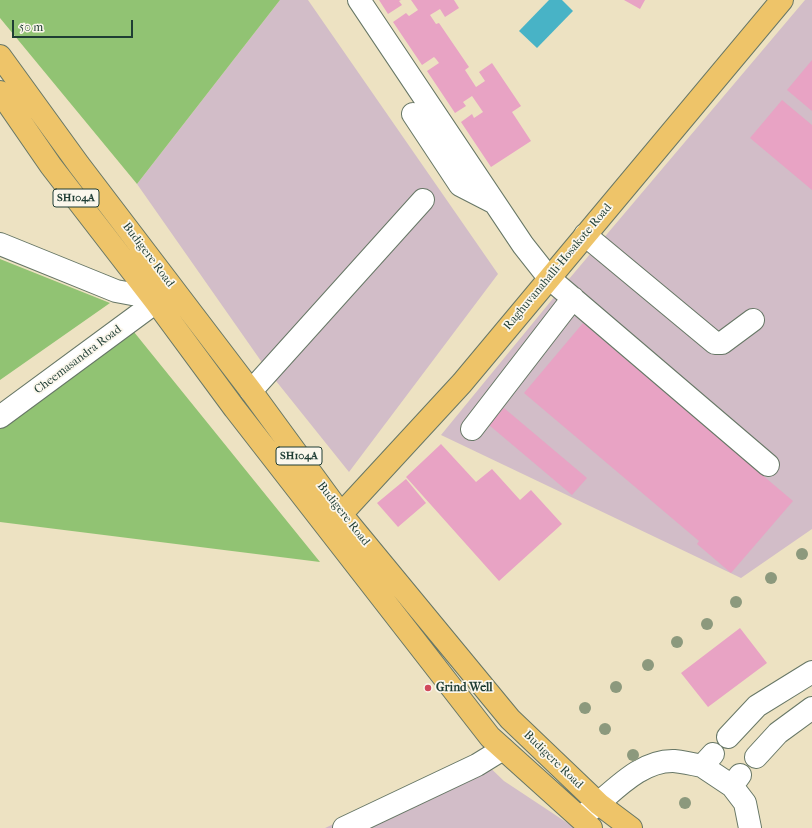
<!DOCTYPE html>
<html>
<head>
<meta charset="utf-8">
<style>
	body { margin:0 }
	#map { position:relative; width:812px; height:828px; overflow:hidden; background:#ede2c2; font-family:"IM FELL French Canon",serif }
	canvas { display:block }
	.scale { position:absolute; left:12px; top:20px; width:121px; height:18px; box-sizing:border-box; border:2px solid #1f3d34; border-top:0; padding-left:5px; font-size:12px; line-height:14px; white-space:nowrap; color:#1f3d34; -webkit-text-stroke:3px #fbf7ec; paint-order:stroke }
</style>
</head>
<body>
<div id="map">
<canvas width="812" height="828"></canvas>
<div class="scale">50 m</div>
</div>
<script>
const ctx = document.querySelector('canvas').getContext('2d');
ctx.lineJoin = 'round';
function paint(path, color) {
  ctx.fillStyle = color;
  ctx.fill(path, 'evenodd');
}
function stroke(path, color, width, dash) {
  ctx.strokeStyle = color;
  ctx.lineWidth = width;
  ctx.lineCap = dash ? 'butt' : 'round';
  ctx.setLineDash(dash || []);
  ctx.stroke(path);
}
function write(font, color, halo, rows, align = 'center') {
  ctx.font = font + ' "IM FELL French Canon",serif';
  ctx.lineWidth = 3.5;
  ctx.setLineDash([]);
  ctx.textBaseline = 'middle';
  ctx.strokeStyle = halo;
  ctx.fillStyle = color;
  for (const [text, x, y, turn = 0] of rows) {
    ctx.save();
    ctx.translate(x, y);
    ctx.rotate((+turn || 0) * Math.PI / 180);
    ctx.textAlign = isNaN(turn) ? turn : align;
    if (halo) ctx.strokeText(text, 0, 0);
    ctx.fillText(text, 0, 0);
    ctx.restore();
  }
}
const industrial = new Path2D(`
	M280,0H308L498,274L349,472L268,371L137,184Z
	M805,0H812V529L741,578L441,435L569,279Z
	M479,757L504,781L575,828H325Z`);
const green = new Path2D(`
	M0,0H280L137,184L0,18Z
	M0,259L110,303L0,380Z
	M134,332L320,562L0,522V428Z`);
const water = new Path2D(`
	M549,0H562L573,11L537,48L519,31Z`);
const building = new Path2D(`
	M379,0H401L399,1L402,5L388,14Z
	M411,0H454L459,8L445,17L440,9L430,15L436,24L439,23L469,67L465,70L476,87L485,81L479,72L492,63L521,106L512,112L531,141L491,167L461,122L472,114L474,118L483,112L472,96L463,102L466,106L455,113L427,71L439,63L436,59L434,57L422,65L393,22L406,13L409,16L418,10Z
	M624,0H645L640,9Z
	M812,60V111L787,90Z
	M782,100L812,125V190L750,138Z
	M583,323L793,501L731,573L697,544L699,541L524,393Z
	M504,408L587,478L572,495L489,425Z
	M441,444L476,482L492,469L520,500L531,490L562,524L499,581L406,477Z
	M406,479L426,503L398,527L377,503Z
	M740,628L767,663L708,707L681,673Z`);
const minor = new Path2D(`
	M359,0L523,245L549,278L768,465
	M413,114L460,185L493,202
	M585,235L715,343H722L753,320
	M0,244L116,291L132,294L148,293L162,282
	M251,391L423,200
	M0,417L156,302
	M472,429L573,298
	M728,737L757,706L812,672
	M756,757L778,733L812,708
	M702,766L732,786
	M740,775L732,786L745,803L750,828
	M585,814C611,795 638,760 674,761C683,762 693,764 702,766L713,754
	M344,828L477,765L503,749`);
const major = new Path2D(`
	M0,56L79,165L251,391L341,514L510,719L599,804L631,828
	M0,92L51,166L156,302L235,409L490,737L591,828
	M332,524L462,383L782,0`);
const trees = [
	[802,554],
	[771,578],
	[736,602],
	[707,624],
	[677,642],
	[648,665],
	[616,687],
	[585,708],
	[605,729],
	[633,755],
	[685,803]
];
const markers = [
	[428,688,4,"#d1495b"]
];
const shields = [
	[76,198,46],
	[299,456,46]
];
const shieldNames = [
	["SH104A",76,198],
	["SH104A",299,456]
];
const streetNames = [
	["Budigere Road",148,255,53],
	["Raghuvanahalli-Hosakote Road",558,267,-50],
	["Cheemasandra Road",78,360,-37],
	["Budigere Road",343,514,52],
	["Budigere Road",553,760,44]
];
const poiNames = [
	["Grind Well",436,688]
];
paint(industrial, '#d2bdc8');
paint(green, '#91c373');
paint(water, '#48b3c6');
paint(building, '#e8a3c4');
stroke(minor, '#677766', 24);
stroke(major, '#677766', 24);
stroke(minor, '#fff', 22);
stroke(major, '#eec469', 22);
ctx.fillStyle = '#8c997d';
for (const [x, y] of trees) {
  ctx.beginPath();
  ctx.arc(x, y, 6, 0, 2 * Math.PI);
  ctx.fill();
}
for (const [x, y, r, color] of markers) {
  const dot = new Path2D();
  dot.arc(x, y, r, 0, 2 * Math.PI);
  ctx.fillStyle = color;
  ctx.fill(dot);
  stroke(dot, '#fbf7ec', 1.5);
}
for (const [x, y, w] of shields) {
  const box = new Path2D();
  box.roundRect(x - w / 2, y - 9, w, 18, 3);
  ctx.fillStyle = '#fbf7ec';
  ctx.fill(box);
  stroke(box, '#1f3d34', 1);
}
write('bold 11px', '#1f3d34', null, shieldNames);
write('12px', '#1f3d34', '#fbf7ec', streetNames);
write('bold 12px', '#1f3d34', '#fbf7ec', poiNames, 'left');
</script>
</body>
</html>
